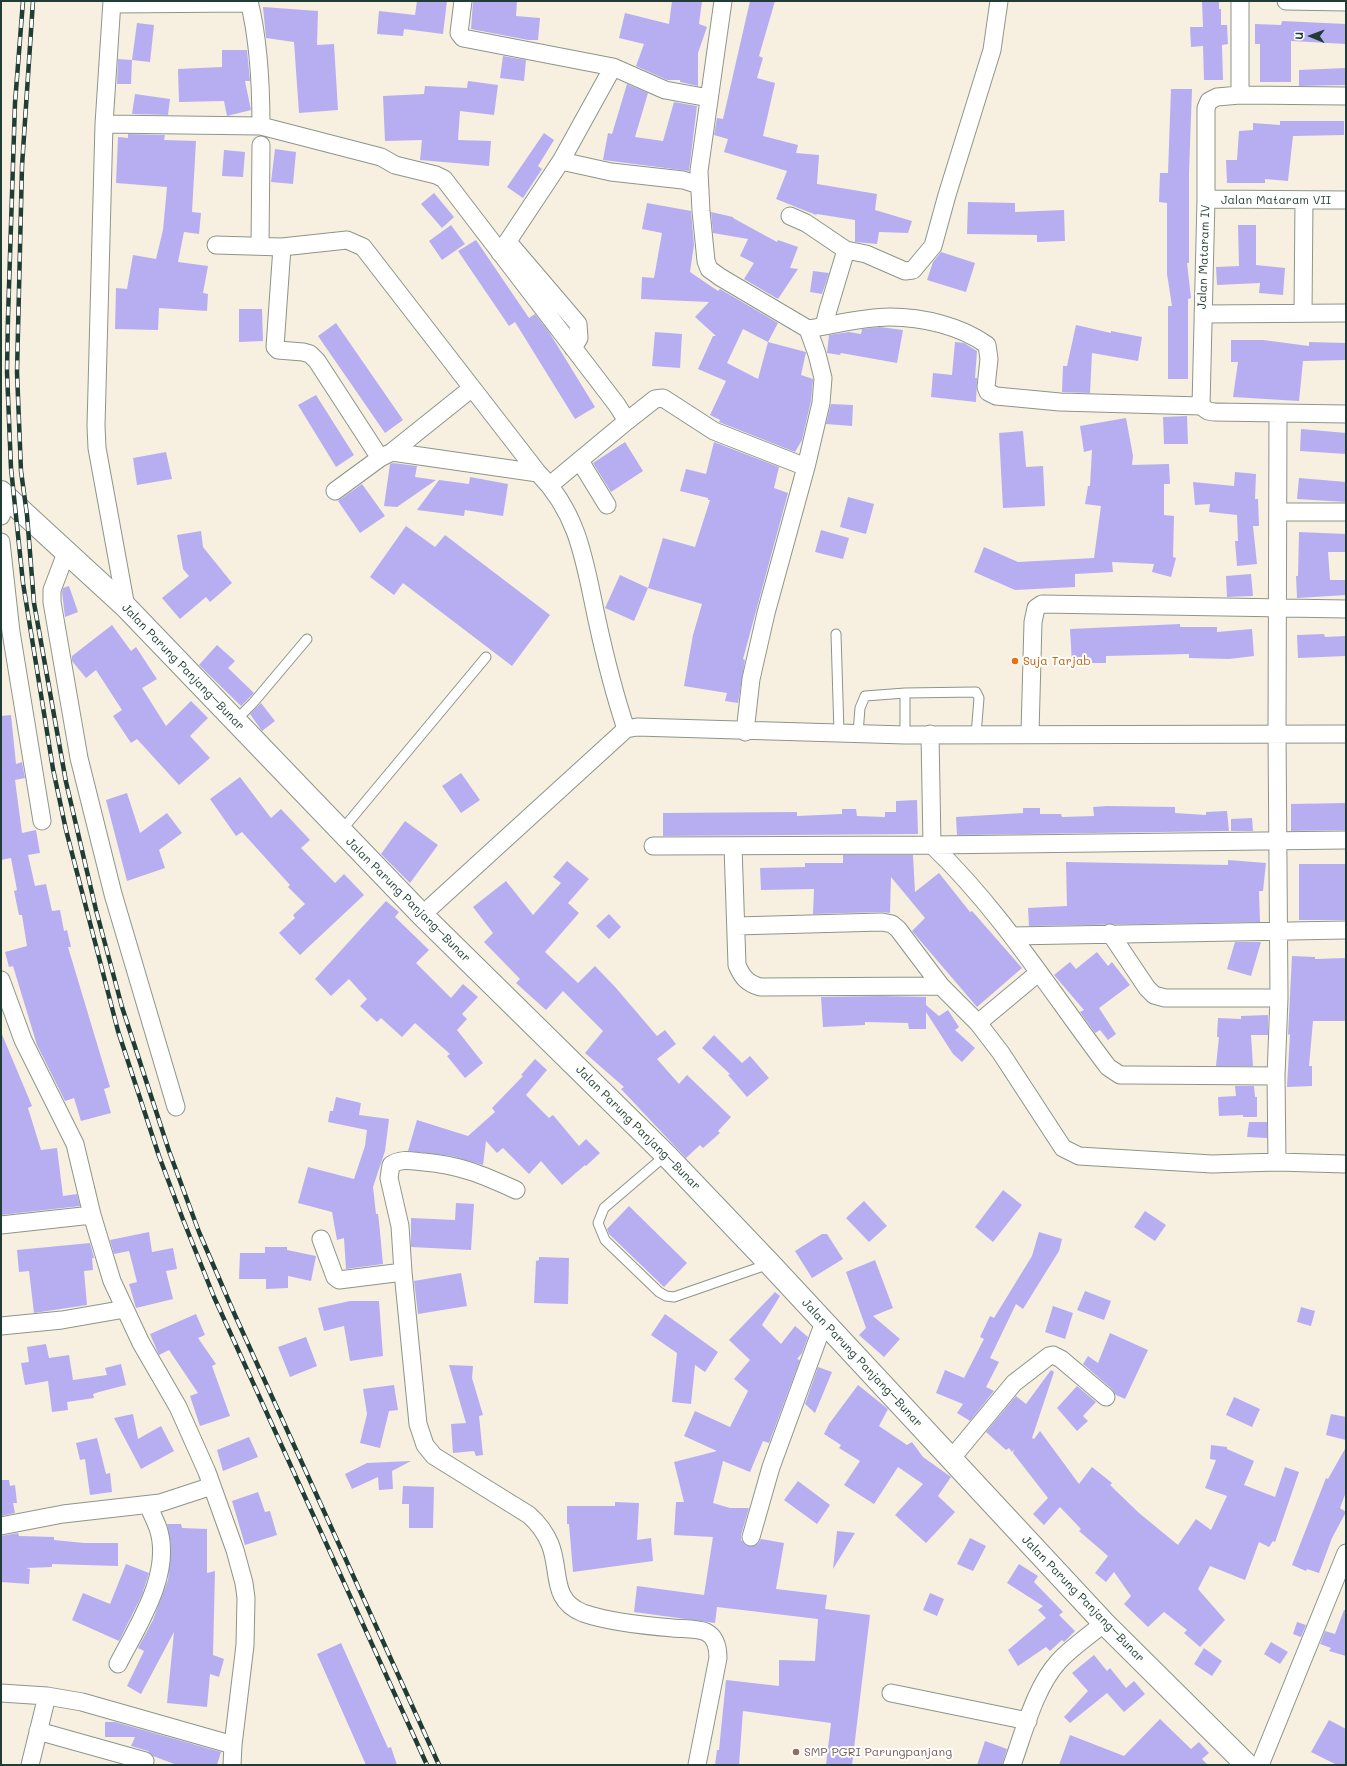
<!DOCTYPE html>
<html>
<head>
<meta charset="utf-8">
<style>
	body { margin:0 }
	#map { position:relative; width:1347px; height:1766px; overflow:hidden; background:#f7efe0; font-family:Mali,sans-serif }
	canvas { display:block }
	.frame { position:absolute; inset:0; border:2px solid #1f3d34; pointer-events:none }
	.north { position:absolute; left:1291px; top:16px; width:40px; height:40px; -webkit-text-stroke:3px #fff; paint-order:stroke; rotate:271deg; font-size:11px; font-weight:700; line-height:16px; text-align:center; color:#1f3d34 }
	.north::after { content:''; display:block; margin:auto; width:14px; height:18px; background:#1f3d34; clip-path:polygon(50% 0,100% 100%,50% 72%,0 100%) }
</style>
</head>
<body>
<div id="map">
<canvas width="1347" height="1766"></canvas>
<div class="frame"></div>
<div class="north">U</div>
</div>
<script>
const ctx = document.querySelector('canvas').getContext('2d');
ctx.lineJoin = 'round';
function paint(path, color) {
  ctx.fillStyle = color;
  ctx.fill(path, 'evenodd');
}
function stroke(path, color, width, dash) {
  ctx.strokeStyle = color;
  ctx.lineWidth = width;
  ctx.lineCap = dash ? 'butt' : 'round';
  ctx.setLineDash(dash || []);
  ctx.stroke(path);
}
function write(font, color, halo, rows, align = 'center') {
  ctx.font = font + ' Mali,sans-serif';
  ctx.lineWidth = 4;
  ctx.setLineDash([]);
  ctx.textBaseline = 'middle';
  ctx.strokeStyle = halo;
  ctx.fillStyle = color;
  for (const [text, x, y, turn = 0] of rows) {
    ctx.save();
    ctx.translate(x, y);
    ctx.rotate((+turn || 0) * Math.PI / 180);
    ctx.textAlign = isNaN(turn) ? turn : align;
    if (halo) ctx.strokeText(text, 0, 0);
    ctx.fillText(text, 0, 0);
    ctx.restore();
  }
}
const building = new Path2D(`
	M417,1H447L443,34L404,29L403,36L377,34L379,11L415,15Z
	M473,1H517L516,16L540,18L538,40H528L471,29Z
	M672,1H702L699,24L707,27L698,53V86L680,82V80H667L636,66L644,44L619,38L625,13L669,24Z
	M750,1H775L759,56L763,58L757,78L775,83L763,136L798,145L796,153L819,155L817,184L877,194L875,210L912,221L908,233L879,232L877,244L855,242V220L817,214L816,215L776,199L787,171L724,152L728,139L714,135L717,118L723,119Z
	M1202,1H1219V9H1221V25H1227L1228,44L1222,45L1223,80H1204L1203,46L1191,47L1190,27H1203Z
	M263,7L318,11L317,45L334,44L338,110L299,113L294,42L266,38Z
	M1282,21L1346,24V44L1291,41V82H1260V44H1255V24L1281,25Z
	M137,23L154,25L150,62L132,60Z
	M222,50H247L250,81H245L251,110L227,116L224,101L179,102L178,69L222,67Z
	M503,56L526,60L524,81L500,78Z
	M118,59L132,60L131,84H117Z
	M1346,68V85L1299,86V70Z
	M468,81L498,85L494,115L460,111L458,140L491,141L489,166L420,160L422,140L385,141L383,96L424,94L425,86L467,88Z
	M627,84L648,93L635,137L663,141L674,102L697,106L689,171L603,160L608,133L612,134Z
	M1171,89H1192L1189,173V263H1187L1191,298L1188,299V379H1168V306H1172L1167,274V203L1159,202L1160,173H1168Z
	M135,94L170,99L168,115L132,114Z
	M1280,121H1344V135L1293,136L1288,181L1265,179V183H1227L1226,160H1237L1239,131L1253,130V123L1280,125Z
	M544,133L554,140L538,166L542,169L523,198L507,187Z
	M128,134L165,135L164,140L196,141L192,212L201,213L199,234L184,232L178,262L208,266L203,293L208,294L207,311L159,308L158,330L115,329L116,288L127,289L133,255L156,259L163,230L167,187L116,183L118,137L128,138Z
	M275,149L296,152L293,184L271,182Z
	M224,150L245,152L243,177L222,176Z
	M434,193L454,217L442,228L421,204Z
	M968,202L1015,203V212L1064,210L1065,241L1037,242V235L967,234Z
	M647,203L691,211L694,245L690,272L718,291L720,289L778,323L768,342L806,352L801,375L813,379L811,401L802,440L795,452L719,422L720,420L710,415L726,381L698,369L713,336H716L695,317L709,302L641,299L642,277L654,278L662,233L642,229ZM743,329L768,342L758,379L727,363Z
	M711,212L733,217V218L777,242L778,240L798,247L790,268L798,269L778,299L744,279L754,263L740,256L748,239L713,233Z
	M451,225L465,244L442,260L429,241Z
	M1238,225H1256V265L1285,268L1283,295L1259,293L1260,283L1217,285L1216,267L1239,266Z
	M476,240L529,318L535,314L549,332L595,407L575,419L515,322L509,326L458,251Z
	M941,252L975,263L966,292L927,280L933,262Z
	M813,271L829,273L822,294L810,292Z
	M239,309H262L263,341L239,342Z
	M336,323L403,420L385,433L318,336Z
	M1076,325L1111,333V331L1142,337L1138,361L1092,353L1090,393L1062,392L1063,366H1067Z
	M880,327L903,330L897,363L841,353L840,355L827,353L829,335L849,332L861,334L862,329Z
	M655,332L682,334L680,368L652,366Z
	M1231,340H1263L1309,346V342L1346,343V360L1303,361L1299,401L1233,397L1238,362H1231Z
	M955,342L964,343L977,351L975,378H977L976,402L931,397L933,373L952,375Z
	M316,395L354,455L336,467L298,405Z
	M831,404L853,405L852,426L826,424Z
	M1187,416L1188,444H1164L1163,417Z
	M1126,418L1133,456L1132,465L1169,464L1170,484H1164V515L1174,516L1173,557L1176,558L1171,577L1152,572L1154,564L1112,562L1113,572L1075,574V587L1015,590L974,572L984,547L1018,562L1094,558L1101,506L1085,504L1088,486H1090L1092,450L1084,452L1080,426Z
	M1301,429L1346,433V454L1300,451Z
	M1023,431L1026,467L1043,466L1045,506L1003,508L999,433Z
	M625,442L643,471L611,492L593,463Z
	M714,442L779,467L774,488L788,493L743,659L745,660L738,703L725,701L727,693L684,686L693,635L702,604L648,588L663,538L695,547L710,500H708V498L680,491L686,469L706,474Z
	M166,452L172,479L137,485L133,458Z
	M393,463L417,466L415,477L436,480L397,507L384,506L390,464Z
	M1235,472L1256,474L1255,499H1258L1259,526H1253L1257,564L1237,566L1235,541H1238L1237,515L1209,512L1210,504L1195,505L1193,482L1234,486Z
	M470,477L508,484L503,516L465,510L464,516L417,510L439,480L469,484Z
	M1299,478L1346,482V502L1297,499Z
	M362,484L385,516L360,533L338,501Z
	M848,497L874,504L866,534L840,527Z
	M406,526L435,547L445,535L550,615L512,666L403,583L394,595L370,577Z
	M821,530L849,538L843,559L815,552Z
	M201,531L203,547L232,583L210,602L206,597L180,619L162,598L189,576L183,569L177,535Z
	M1299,532L1346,534V552H1328L1330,580H1346V595L1297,598L1296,576H1298Z
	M1251,574L1253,596L1227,597L1226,576Z
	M620,575L648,588L634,621L605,608Z
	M69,586L78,612L65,617L62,592L63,588Z
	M1180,624V627H1217V632L1252,629L1254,656L1229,659L1189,658V654L1147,655L1106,656V663H1072L1070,629Z
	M112,625L131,651L136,647L157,679L142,688L166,726L191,701L208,718L190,736L210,758L179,785L137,739L131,743L113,716L122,710L96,670L86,678L72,661V656Z
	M1324,634L1325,637L1346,636V656L1298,658L1297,635Z
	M217,645L235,661L228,668L254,693L241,706L199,665Z
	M261,703L275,721L262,731L250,714Z
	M11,715L16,764L22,762L25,778L15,780L22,833L36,830L40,853L28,855L35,886L46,884L52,911L60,910L64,931L67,930L71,947H68L110,1087L104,1089L111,1113L81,1121L74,1098L65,1101L37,1045L13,966L9,967L5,952L27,946L22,915H19L14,891L17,890L11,858L1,860V716Z
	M461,773L480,800L461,813L442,786Z
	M240,777L271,818L281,809L310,840L301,848L335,883L344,874L364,895L300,955L279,933L295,918L293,915L305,904L288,887L290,885L242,832L236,836L210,799Z
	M127,793L140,833L167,813L182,833L159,850L165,868L127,881L106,800Z
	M917,800L918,834L663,836V813L797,812V816L842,814V809H856L857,816L885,817V812H896V801Z
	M1346,803V830L1291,831V804Z
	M1107,806L1175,807V813L1206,815V812L1227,811L1229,831L957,835L956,817L1023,813V808H1040V814H1061L1062,817L1094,816L1093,807Z
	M1252,818L1253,831H1231V819Z
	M405,821L438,845L410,883L381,854Z
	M843,855H913L915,892L939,873L970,912L972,911L1022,968L977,1007L912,931L925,918L891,877L890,913L882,912L813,914L814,889L761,890L760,868L805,867V863H843Z
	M1228,860L1266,863L1263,891H1259L1260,922L1029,926L1028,908L1067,906L1066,862L1228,865Z
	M567,861L589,879L568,903L579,913L545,952L578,983L595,966L616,988L657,1036L665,1030L676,1044L657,1059L679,1084L687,1075L731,1117L718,1131L720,1133L703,1148L700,1145L686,1158L621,1089L624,1087L585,1053L603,1031L563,991L546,1010L516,983L520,979L484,942L493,933L473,907L506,881L533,915L561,883L553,877Z
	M1299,864H1346V920H1299Z
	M386,901L399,912L395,917L429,950L416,963L451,998L463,984L478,997L462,1014L467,1019L457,1030L483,1063L465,1078L447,1056L450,1054L415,1023L402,1037L381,1018L377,1022L360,1006L367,999L349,979L331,996L315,979Z
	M609,914L621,927L609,939L596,926Z
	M1235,942H1261L1251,976L1227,969Z
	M1097,952L1108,966L1112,962L1130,985L1099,1008L1116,1034L1108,1040L1100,1030L1095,1033L1080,1012L1084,1010L1054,975L1070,962L1076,969Z
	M1292,956L1315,957V959L1346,958V1021H1313L1309,1066H1312V1086L1287,1087L1290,1034L1288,1035Z
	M883,996L926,997V1005L939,1016L948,1010L959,1027L955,1030L975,1048L962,1062L953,1054L926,1012V1029H909L908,1023L865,1022V1025L823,1027L821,997Z
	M1268,1015V1035H1251L1253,1066H1216L1219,1037H1217L1218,1018L1241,1019V1016Z
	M1,1032L32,1106L28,1108L41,1150L57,1148L63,1196L77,1194L80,1206L1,1215Z
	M714,1035L742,1063L750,1056L769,1078L747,1097L728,1075L730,1074L702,1048Z
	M535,1059L547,1070L526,1095L549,1118L553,1115L579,1146L586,1139L600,1153L586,1166L585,1165L562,1185L541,1161L529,1174L503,1148L497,1153L486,1141L483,1165L451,1156L408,1151L417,1120L468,1136L495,1112L492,1108L523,1076L521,1075Z
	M1235,1086H1254L1255,1097H1257V1117H1243V1115L1219,1116L1218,1097L1236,1096Z
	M336,1097L361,1103L359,1115L389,1119L385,1151L373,1187L376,1214H378L379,1222L383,1264L346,1269L344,1238L337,1240L332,1212L298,1203L308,1167L354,1179L365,1146L367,1130L328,1122L330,1111H333Z
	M1249,1122H1267V1138L1247,1137Z
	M1003,1190L1022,1205L993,1242L975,1227Z
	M864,1201L887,1226L869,1242L846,1218Z
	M456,1203L474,1204L471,1250L411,1247V1218L455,1220Z
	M629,1206L687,1263L664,1287L609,1234L607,1229Z
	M1145,1211L1166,1225L1155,1241L1134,1227Z
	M149,1232L152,1252L173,1248L177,1269L166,1271L173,1299L136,1308L129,1284L137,1282L129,1251L114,1254L110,1240Z
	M1039,1232L1062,1239L1059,1251L1023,1309L1016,1304L990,1358L999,1362L986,1387L994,1391L970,1421L957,1413L963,1404L936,1393L945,1370L964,1378L984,1339L980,1337L990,1316L994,1318L1032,1256Z
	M822,1234H827L843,1259L812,1278L795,1251Z
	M90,1243L94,1258H92L93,1270L84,1271L87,1305L34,1313L29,1271L19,1272L17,1250Z
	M265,1247H287V1250L316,1256L311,1281L288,1276V1288L266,1289V1279H239L240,1253H265Z
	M539,1257L569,1258L568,1304L534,1303L536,1261L539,1260Z
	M875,1260L893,1308L873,1316L900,1339L884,1357L859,1335L866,1328L846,1272Z
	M461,1273L467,1306L418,1314L414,1281Z
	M1085,1291L1111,1301L1104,1320L1077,1310Z
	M775,1292L780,1296L762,1325L781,1344L795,1326L808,1337L802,1353L797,1359L800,1360L769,1443L763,1441L750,1472L723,1461L713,1503L730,1508H749L741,1535V1540L748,1546L758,1544L761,1539L784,1543L776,1589L827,1595L825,1609L870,1615L852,1765H826L831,1723L743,1711L739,1765H715L717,1750H719L726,1680L779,1686V1660L815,1661L818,1619L717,1607L715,1623L634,1612L637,1586L704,1595L713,1537L674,1535L676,1502H684L674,1462L717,1451L684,1436L695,1411L730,1427L748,1391L734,1379L750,1360L729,1340Z
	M350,1301H379L383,1356L350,1361L344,1326L324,1331L318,1308Z
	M1053,1306L1073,1313L1065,1339L1045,1332Z
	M1301,1307L1315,1311L1311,1326L1297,1322Z
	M196,1314L205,1335L198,1338L216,1364L212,1366L230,1416L200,1426L190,1396L198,1393L169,1350L159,1355L150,1334Z
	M665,1314L718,1352L705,1372L695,1365L691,1404L672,1402L677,1353L651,1335Z
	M1110,1333L1148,1350L1125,1399L1116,1395L1112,1389L1083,1364L1088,1356L1098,1363Z
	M306,1337L317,1366L290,1377L278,1347Z
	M46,1344L49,1358L69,1355L73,1380L107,1375L105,1368L121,1364L126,1385L99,1392L93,1394L94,1398L67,1402L68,1410L52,1412L48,1381L25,1385L21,1363L29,1362L27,1347Z
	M449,1365L473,1366L472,1378L483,1415L479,1416L483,1455L476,1456L474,1451L453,1453L451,1424L466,1423Z
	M818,1367L832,1372L815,1413L805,1404Z
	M1051,1370L1054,1372L1032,1438L1034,1439L1040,1431L1079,1484L1092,1467L1112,1483L1110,1485L1139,1513L1178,1545L1196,1519L1211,1530L1227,1496L1205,1488L1216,1460L1210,1459L1211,1445L1227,1447V1449L1254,1461L1244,1485L1275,1497L1285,1467L1299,1472L1275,1542L1273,1541L1269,1547L1259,1542L1245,1580L1210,1566L1198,1589L1225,1620L1200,1647L1184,1633L1187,1630L1164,1612L1148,1627L1124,1604L1131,1596L1114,1572L1106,1582L1095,1573L1108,1556L1079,1531L1081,1529L1060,1507L1044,1525L1033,1514L1048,1498L1013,1453L1014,1449L1012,1452L1009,1448L1006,1450L986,1432L1016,1396L1026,1404Z
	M394,1385L398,1410L389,1411L380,1448L360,1443L367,1414L363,1389Z
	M858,1385L888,1409L879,1426L907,1445L912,1442L923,1457L951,1477L938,1496L955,1512L926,1543L895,1515L923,1484L898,1467L874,1504L844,1485L860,1461L839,1448L841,1445L824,1434L829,1424Z
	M1077,1386L1096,1402L1083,1416L1088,1421L1077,1431L1057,1408Z
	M1234,1397L1260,1409L1252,1427L1226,1415Z
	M133,1414L138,1439L161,1426L174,1451L141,1469L114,1418Z
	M1331,1414L1346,1417V1440L1326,1435Z
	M249,1437L258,1457L223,1471L217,1450Z
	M97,1438L106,1474L110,1473L112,1492L90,1495L85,1459L80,1460L76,1443Z
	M1346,1447V1492L1340,1508L1346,1512L1332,1538L1319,1573L1307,1569L1306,1571L1292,1565L1326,1478L1328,1479Z
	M411,1461L392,1471L393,1489L379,1490L378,1477L352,1489L345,1474L367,1463Z
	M1,1480H9L10,1486L15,1485L17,1503H13L15,1513L1,1516Z
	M798,1481L830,1505L817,1524L784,1500Z
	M403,1486L434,1487L433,1528H409V1504H402Z
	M258,1492L265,1512L270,1511L277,1535L245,1545L232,1501Z
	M615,1502L639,1503L637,1540L651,1538L653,1561L573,1572L569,1524H567V1506H615Z
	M167,1524H181L182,1528L207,1529V1573L215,1571L213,1655L224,1659L219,1677L210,1674L207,1707L167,1703L174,1632L141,1694L127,1686L144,1651L138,1648L153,1620L168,1580L171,1545Z
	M837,1531L855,1533L833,1569Z
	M18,1533L19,1536L54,1537V1540L84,1543H118V1566L52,1564V1567L26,1568L30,1569L29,1584L1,1582V1536Z
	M970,1538L986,1546L973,1571L957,1564Z
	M126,1564L149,1573L142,1595L119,1641L72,1620L83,1593L110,1604Z
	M1019,1564L1038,1576L1034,1582L1063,1612L1059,1615L1075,1631L1064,1642L1062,1640L1050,1651L1046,1647L1018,1666L1008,1650L1046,1618L1038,1610L1043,1606L1007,1583Z
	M930,1593L944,1599L937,1616L923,1610Z
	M1344,1610H1346V1656L1329,1651L1331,1648L1320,1644L1325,1631L1335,1634Z
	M1297,1622L1306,1625L1301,1637L1293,1634Z
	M1271,1642L1288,1652L1280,1664L1264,1654Z
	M341,1643L388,1748L391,1747L397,1765H366L317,1654Z
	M1204,1648L1222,1661L1212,1676L1194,1664Z
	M1094,1655L1107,1671L1110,1668L1126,1688L1134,1681L1145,1694L1124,1712L1107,1693L1070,1723L1064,1717L1088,1691L1072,1673Z
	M1160,1719L1191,1749L1199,1742L1209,1753L1202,1759L1208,1765H1059L1070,1735L1124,1756Z
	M1329,1720L1346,1729V1765H1337L1311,1752Z
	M105,1722H115L221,1752L217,1765H177L153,1756L148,1751L131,1746L135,1737H105Z
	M985,1741L1007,1749L1002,1765H977Z`);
const lane = new Path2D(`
	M836,634L839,733
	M236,720L253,703L307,639
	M858,733L860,708L865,696L905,693L976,692L979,698L976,735
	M905,735V693
	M341,831L486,657
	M666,1155L604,1208L598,1223L605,1240L659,1292L666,1296L674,1297L769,1264`);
const street = new Path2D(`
	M112,1L104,124L96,426L97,448L126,607
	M249,1C259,41 261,85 261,126
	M463,1L459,33L463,38L613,67L665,90L709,98
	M723,1L699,171L701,211L706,261L709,269L720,277L808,329L817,354L823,378L821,403L806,467L766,613L751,679L745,732
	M1286,1L1346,2
	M112,4L249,3
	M1240,95V1
	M104,124L261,126L381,157L395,165L436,175L444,179L617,405L627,421L550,485
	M561,161L611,172L683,180L699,185
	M1206,199L1346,200
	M790,216L806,223L846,250L866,254L905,271L913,270L933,246L947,195L992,50L999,1
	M508,242L578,324L579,338L573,348
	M216,245L282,247L347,240L363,247L538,473C580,515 585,565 597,620C605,657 614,693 626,729
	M260,246L261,145
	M282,247L275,347L278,350L303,352L310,354L317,361L380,458
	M500,253L561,161L613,67
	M1303,313L1304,200
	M1203,314L1346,313
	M824,326L828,310L846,250
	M808,329C834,325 863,317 890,317C922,317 961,326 987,345L989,359L986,387L988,392L996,396L1060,402L1201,406
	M1201,406L1206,199V108L1209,101L1217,97L1240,95L1346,96
	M1201,406L1208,411L1214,412L1346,414
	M627,421L655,399L663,398L714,431L806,467
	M392,452L538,473
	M580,461L607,505
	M335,491L380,458L392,452L472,388
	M1278,512H1346
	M1,516L8,498
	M1,542L11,632L42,821
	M66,553L52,590V602L79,758L113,894L176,1107
	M1030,733L1033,622L1036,608L1042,604L1346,609
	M930,734L932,845C1001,911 1051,992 1108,1067L1120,1075H1129L1276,1076
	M653,846L932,845L1346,840
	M733,846L737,965C742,977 747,983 760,987L941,986
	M422,915L626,729L637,727L905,735L1346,734
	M736,926L882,922L892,924L898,929L941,986L978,1023L1001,1053L1063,1148L1079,1156L1212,1164L1277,1162L1346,1164
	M1110,933L1147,988L1154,995L1165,998H1279
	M1012,936L1346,930
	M1,980L23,1040L75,1144L92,1215L112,1281L141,1343L178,1407L207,1472L235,1550L244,1583L246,1598L245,1645L233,1745L232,1765
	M978,1023L1038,973
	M1277,1162L1276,1076L1279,998L1277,734L1278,413
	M1,1225L92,1215
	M321,1239L335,1277L339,1280L403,1272L400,1226L389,1178L391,1165C401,1158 412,1161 424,1162C460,1165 483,1175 516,1190
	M403,1272L418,1424L425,1445L434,1456L529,1515C538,1523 545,1532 550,1544C561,1571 550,1600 583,1613C606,1621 648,1626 673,1628C682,1629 697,1628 706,1632C716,1637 718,1647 718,1658L697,1765
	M1,1326L62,1320L125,1309
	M951,1459L1014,1383L1049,1356L1053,1355L1061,1359L1106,1397
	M1,1526L63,1514L160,1503L212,1486
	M751,1537L771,1467L824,1322
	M118,1664C138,1625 173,1573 158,1528C155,1520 151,1512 148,1505
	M1,1693L47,1696L82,1702L233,1745
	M891,1693L1028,1721
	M38,1731L145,1761L144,1765
	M30,1765L47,1696
	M1012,1765C1024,1732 1035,1687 1059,1661C1072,1647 1089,1636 1104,1623
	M1260,1765L1346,1553`);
const primary = new Path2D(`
	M1,492L126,607L422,915L666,1155L770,1264L1104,1623L1247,1765`);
const rail = new Path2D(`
	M23,1L15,103L8,317L7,372L11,468L23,583L53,769L66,830L118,1031L159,1156L182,1217L214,1297L427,1765
	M33,1L22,166L17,372L21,471L27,515L34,603L66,782L96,910L122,1007L169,1151L199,1232L234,1313L439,1765`);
const markers = [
	[1015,661,4,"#e8710a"],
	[796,1752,4,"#8d6e63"]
];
const streetNames = [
	["Jalan Mataram VII",1276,200],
	["Jalan Mataram IV",1204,257,-88],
	["Jalan Parung Panjang–Bunar",183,667,46],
	["Jalan Parung Panjang–Bunar",408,900,45],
	["Jalan Parung Panjang–Bunar",638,1128,45],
	["Jalan Parung Panjang–Bunar",862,1363,47],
	["Jalan Parung Panjang–Bunar",1083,1599,46]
];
const foodNames = [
	["Suja Tarjab",1023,661]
];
const educationNames = [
	["SMP PGRI Parungpanjang",804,1752]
];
paint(building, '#b7aef1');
stroke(lane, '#8b968a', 11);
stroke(street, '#8b968a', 19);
stroke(primary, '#8b968a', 24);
stroke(lane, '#fff', 9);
stroke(street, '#fff', 17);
stroke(primary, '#fff', 22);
stroke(rail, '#1f3d34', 4.5);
stroke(rail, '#fff', 3, [9]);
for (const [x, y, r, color] of markers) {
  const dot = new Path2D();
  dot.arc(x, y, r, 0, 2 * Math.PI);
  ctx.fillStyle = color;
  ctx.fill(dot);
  stroke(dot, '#fff', 1.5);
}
write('12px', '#1f3d34', '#fff', streetNames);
write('12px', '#c56008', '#fff', foodNames, 'left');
write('12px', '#785e54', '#fff', educationNames, 'left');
</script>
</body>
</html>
